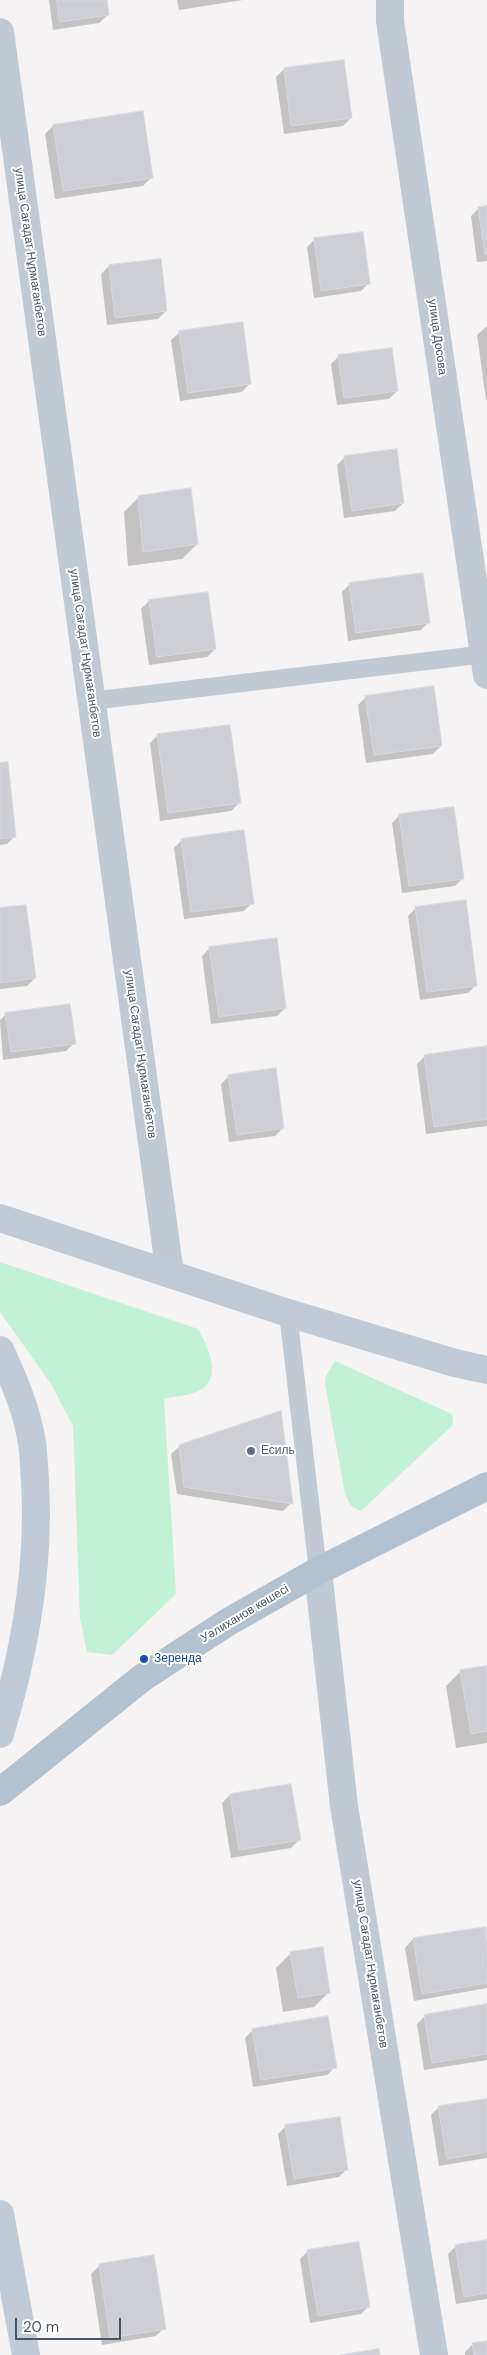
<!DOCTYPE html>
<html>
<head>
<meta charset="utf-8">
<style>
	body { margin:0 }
	#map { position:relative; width:487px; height:2355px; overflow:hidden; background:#f5f3f3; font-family:"DM Sans",sans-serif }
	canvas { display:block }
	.scale { position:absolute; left:15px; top:2318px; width:106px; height:22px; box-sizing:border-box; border:2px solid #4a5661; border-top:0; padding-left:6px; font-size:15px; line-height:18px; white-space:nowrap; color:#4a5661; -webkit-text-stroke:4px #fff; paint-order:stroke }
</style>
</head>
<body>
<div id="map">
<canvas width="487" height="2355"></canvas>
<div class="scale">20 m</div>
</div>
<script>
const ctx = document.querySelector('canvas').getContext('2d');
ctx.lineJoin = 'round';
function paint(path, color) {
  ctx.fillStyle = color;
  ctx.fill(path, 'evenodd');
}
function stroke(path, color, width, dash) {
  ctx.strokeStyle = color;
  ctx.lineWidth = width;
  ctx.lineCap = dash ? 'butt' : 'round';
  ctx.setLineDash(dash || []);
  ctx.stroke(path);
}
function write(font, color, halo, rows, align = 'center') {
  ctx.font = font + ' "DM Sans",sans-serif';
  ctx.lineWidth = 4;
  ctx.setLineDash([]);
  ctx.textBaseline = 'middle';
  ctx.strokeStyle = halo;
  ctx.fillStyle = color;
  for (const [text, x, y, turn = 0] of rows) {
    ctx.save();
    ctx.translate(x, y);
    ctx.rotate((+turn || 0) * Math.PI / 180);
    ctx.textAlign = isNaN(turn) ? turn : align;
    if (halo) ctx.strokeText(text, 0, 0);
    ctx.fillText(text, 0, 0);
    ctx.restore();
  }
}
const green = new Path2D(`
	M0,1262L198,1329C208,1347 224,1380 198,1391C188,1396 175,1396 164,1399L176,1594L112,1655L87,1652L80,1618L73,1426L51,1384L0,1312Z
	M335,1361L452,1414L453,1425L361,1511L351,1506L345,1494L325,1384L326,1376Z`);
const shadow = new Path2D(`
	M49,0H105L108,15L99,23L53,30Z
	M177,0H243L179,10Z
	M284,69L351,118L343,126L284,134L276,77Z
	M53,126L151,178L143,186L55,199L45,134Z
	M487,207V261L477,262L471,216L479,208Z
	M315,239L369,283L361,291L314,298L307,247Z
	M109,266L166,311L158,319L107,325L101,274Z
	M487,326V400H486L477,335Z
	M180,332L250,383L242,392L180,401L171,340Z
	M339,356L397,391L389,399L337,405L331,364Z
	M345,457L403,503L395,511L344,518L337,465Z
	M139,497L197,544L182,559L128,566L124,512Z
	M350,584L429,622L421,630L348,641L342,592Z
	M149,601L215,649L207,657L149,665L141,609Z
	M366,697L441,746L433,754L366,763L358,705Z
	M158,735L239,803L231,811L160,821L150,743Z
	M0,764L15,836L7,844L0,845Z
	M400,815L463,878L455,886L402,893L392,823Z
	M182,840L252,903L244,911L184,919L174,848Z
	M416,908L476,985L468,993L420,1000L408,916Z
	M0,910L35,978L27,986L0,989Z
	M210,948L285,1008L277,1016L211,1024L202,956Z
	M6,1014L74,1043L66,1051L3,1060L0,1020Z
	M487,1053V1126L426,1134L417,1064L425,1056Z
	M229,1076L283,1128L275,1136L229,1142L221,1084Z
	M180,1446L291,1503L283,1511L177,1494L171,1454Z
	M487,1668V1743L456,1748L446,1686L461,1671Z
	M230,1795L299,1840L291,1848L231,1858L222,1803Z
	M484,1929L487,1944V1988L414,2001L405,1948L413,1939Z
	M291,1953L329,1992L314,2007L283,2012L276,1968Z
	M487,2005V2060L424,2070L417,2024L425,2016Z
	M253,2030L335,2067L327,2075L253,2087L245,2038Z
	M487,2100V2158L439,2166L431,2115L439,2107Z
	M286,2126L347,2169L339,2177L287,2186L278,2134Z
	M487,2241V2299L456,2304L448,2254L456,2246Z
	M308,2251L369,2306L361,2314L310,2323L300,2259Z
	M153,2257L164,2328L156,2336L102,2345L91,2274L99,2266Z
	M487,2342V2355H465V2352L473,2344Z`);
const building = new Path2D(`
	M57,0H107L109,15L60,22Z
	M344,60L352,118L291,126L284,68Z
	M143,111L153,178L63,191L53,125Z
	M487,206V254L485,255L478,207Z
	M363,232L370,284L321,291L314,238Z
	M161,259L167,311L115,318L109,265Z
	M243,322L251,384L188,393L179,331Z
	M392,348L398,391L344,398L338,355Z
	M397,449L404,503L352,511L344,456Z
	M191,488L198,544L143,552L138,496Z
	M423,573L430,623L356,633L349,583Z
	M208,592L216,649L157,657L149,600Z
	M434,686L442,746L374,755L365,696Z
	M230,725L241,803L168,813L157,734Z
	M8,762L16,837L0,839V763Z
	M454,807L464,879L409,886L399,814Z
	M244,830L254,904L191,912L181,839Z
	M466,900L477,986L427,992L415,907Z
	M26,905L36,978L0,983V908Z
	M277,938L286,1008L219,1017L209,947Z
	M70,1004L76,1044L11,1052L5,1013Z
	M487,1046V1119L434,1127L424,1055Z
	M276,1068L284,1128L237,1135L228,1075Z
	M281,1411L293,1504L184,1487L179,1445Z
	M487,1666V1731L471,1734L460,1670Z
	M291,1784L301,1840L239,1850L230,1794Z
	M486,1927L487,1983L422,1994L413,1938Z
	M323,1947L330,1993L298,1998L290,1952Z
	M487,2004V2054L432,2063L424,2015Z
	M328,2016L337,2068L261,2080L252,2029Z
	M487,2099V2152L447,2159L438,2106Z
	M340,2117L348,2170L294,2179L285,2125Z
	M487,2240V2293L464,2297L455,2245Z
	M359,2242L370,2307L318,2316L307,2250Z
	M154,2255L166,2329L110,2338L99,2264Z
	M487,2341V2355H474L472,2343Z
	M379,2349L380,2355H341Z`);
const lane = new Path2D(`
	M91,701L487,654
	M288,1313L318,1571`);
const street = new Path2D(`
	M390,0V21L487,675
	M0,32L170,1274
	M318,1571L344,1806L434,2355`);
const secondary = new Path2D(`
	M0,1218L288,1313L455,1363L487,1370
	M0,1350C14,1380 27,1410 32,1443C34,1455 34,1468 35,1481C40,1567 25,1652 0,1734
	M0,2214L26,2355`);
const primary = new Path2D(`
	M0,1792L142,1678L228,1622L318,1571L487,1486`);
const markers = [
	[251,1451,5,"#5c6f8a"],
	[144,1659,5,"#1a4fb4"]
];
const streetNames = [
	["улица Сағадат Нұрмағанбетов",30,252,82],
	["улица Досова",437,337,82],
	["улица Сағадат Нұрмағанбетов",85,653,82],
	["улица Сағадат Нұрмағанбетов",140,1054,82],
	["Уәлиханов көшесі",245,1614,-31],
	["улица Сағадат Нұрмағанбетов",370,1964,81]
];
const serviceNames = [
	["Есиль",261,1451]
];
const transitNames = [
	["Зеренда",154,1659]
];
paint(green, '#c3f1d5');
paint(shadow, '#0003');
paint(building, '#cdcfd5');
stroke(building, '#d7d9de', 1);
stroke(lane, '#c1cad2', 18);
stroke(street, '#c1cad2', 28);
stroke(secondary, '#c1cbd6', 28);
stroke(primary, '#b3c2d1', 28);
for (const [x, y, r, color] of markers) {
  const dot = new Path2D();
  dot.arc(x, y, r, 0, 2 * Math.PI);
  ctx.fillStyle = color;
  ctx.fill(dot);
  stroke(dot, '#fff', 2);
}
write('12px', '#4a5661', '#fff', streetNames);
write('12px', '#4e5e75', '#fff', serviceNames, 'left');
write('12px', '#164399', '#fff', transitNames, 'left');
</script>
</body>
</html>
